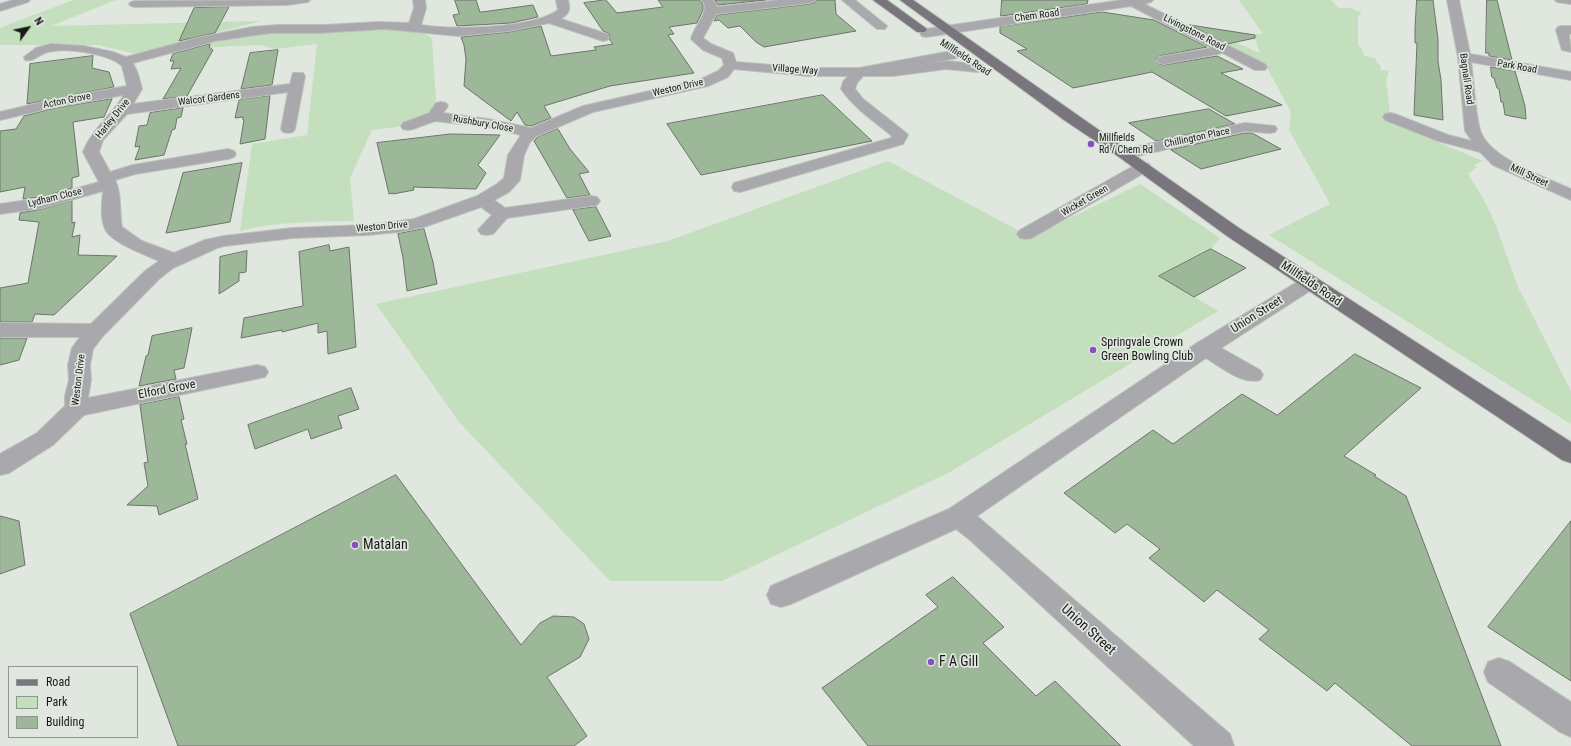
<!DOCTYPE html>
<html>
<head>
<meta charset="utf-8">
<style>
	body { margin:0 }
	#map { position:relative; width:1571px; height:746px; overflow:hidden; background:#e0e7df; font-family:"Roboto Condensed",sans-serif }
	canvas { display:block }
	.legend { position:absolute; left:8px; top:666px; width:130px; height:72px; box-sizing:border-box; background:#e0e7df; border:1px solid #90958f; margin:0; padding:5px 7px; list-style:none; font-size:12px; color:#171917 }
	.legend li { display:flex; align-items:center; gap:8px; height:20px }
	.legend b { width:20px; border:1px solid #90958f }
	.north { position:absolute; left:8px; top:8px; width:40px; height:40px; -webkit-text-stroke:3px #e0e7df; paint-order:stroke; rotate:57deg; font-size:11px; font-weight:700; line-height:16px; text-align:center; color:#171917 }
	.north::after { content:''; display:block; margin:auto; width:14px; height:18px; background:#171917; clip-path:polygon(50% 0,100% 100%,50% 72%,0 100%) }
</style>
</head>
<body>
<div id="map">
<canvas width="1571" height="746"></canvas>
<ul class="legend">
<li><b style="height:5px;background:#78757c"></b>Road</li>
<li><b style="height:11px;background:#c4dfbe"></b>Park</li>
<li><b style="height:11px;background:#9db898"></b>Building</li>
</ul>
<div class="north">N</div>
</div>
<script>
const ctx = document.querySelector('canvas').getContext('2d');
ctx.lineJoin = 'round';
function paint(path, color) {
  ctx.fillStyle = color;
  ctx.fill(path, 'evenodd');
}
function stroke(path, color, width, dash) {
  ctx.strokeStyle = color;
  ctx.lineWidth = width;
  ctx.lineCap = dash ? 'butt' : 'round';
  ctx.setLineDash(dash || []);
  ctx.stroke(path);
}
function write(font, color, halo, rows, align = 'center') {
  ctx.font = font + ' "Roboto Condensed",sans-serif';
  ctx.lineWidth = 3.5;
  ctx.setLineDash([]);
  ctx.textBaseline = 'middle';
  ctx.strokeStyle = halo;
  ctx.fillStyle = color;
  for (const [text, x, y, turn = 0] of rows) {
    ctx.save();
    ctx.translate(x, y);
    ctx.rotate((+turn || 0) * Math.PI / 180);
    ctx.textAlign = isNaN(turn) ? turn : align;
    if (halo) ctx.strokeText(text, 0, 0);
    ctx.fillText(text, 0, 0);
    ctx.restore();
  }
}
const green = new Path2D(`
	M73,0H116L51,26L261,21L136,54L98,45H0V28Z
	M1239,0H1331L1339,8H1351L1362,13L1358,16V44L1363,51L1364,56L1375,58L1378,64L1380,65L1381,70L1389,71L1386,80L1390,114L1382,119L1483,161L1474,165L1477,167L1468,174L1484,200L1495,223L1518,287L1571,391V424L1269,235L1330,204L1289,130L1291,112L1264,62L1224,44L1235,42L1260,53L1253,34H1263Z
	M402,28L428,35L432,39L436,101L430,111L397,127L372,130L350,178L354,221C316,222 277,221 240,231L252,144L307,135L317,44L274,49L260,45L195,48L222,40L260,32Z
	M888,161L1031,237L1140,184L1220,238L1211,249L1159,276L1218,311L950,472L722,581H610L459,422L376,304L668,241Z`);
const building = new Path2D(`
	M455,0H476L480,12H482L533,5L538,17L511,23L457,26L453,15L459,14Z
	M606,0L617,13L663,7L658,0H700L703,5V10L697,23L669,27L674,34L668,35L694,73L610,86L544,106L551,118L531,126L525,125L517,112L511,121L464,86L466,59L464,45L461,37L509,32L541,26L551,56L596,50L594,47L613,44L609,39L610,36L608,33L603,31L584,3Z
	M715,0H766L718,5Z
	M816,0H835L836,14L856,31L764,47L756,42L740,26L728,28L719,20L714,21L717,15L809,4L814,3Z
	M1002,0H1088L1087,4L1001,16Z
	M1417,0H1433L1438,39V61L1441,80L1443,120L1414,115L1417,43H1415V29Z
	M1487,0H1497L1512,60L1489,56V53H1486Z
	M229,7L215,33L179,41L194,8Z
	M1102,12L1154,20L1207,47L1159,56L1156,59L1159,64L1164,65L1217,56L1243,69L1221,73L1282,105L1226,116L1152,72L1073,88L1017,51L1027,49L1000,33V27Z
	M1190,25L1255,35V38L1227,44Z
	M210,44L209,47L213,50L187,96L163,99L181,68L171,69L174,61H170L173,54Z
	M278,50L272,85L241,89L250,53Z
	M93,56L92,68L109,72L114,87L27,104L30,64Z
	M1491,67L1515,71L1525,106L1526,119L1505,115L1503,102H1501L1499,89L1497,88L1494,78L1492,77Z
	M823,95L872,141L701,175L667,124Z
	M270,96L265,139L240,144L244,120H243V117L235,118L239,100Z
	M112,99L104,117L73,122L79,176L72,178V188L42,197L23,199L25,187L0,192V131L16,129L24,116L55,108Z
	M183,108L181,117L177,118L175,129L172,130L164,155L135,160L140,146L135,147L139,126L147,125L150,113Z
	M1209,109L1235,124L1156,141L1129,123Z
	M558,129L570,149L589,172L579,174L590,195L567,198L534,141L538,137Z
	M1245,133H1252L1281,149L1201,169L1171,150Z
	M451,134L500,135L478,165L486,173L476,189L413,187L414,190L393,194V193L389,194L377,143Z
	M242,163L230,222L166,233L183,173Z
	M72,201V223L75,222L72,237L80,235L78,255L117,256L54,315L35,314L32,322H0V288L28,283L39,222L19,220L20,213L42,209Z
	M596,207L611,236L589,241L573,210Z
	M424,229L433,262L437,284L407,291L403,258L398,234Z
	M329,245L330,251L349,247L356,347L328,354L327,331L318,333V323L282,332V330L241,338L244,318L303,306L299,252Z
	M1211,249L1246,268L1194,297L1159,276Z
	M247,251L246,272L239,273V281L219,294L220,257Z
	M192,328L184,368L174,370L176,379L139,386L146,356L148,355L152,336Z
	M0,338H27L19,360L0,365Z
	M1355,354L1421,388L1344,456L1376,475L1374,476L1406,496L1501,746H1412L1335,683L1327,691L1259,639L1269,630L1217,590L1204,602L1149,558L1160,549L1127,524L1115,533L1064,493L1153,430L1173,444L1242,394L1277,415Z
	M351,388L359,409L338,416L342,428L311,439L308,429L255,449L248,425Z
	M179,397L184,419L181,420L187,444H185L198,499L159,515L157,506L127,505L148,486L144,463L148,462L140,405Z
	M396,475L521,645L540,623L553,616L574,617L584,624L589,639L580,657L547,677L587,736L574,746H178L130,614Z
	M0,516L19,521L25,565L0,574Z
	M1571,521V681L1488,627Z
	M953,577L1004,627L983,643L1036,696L1055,681L1121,746H868L822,688L938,607L926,595Z`);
const minor = new Path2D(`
	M13,0H30L28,2L0,11V4Z
	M310,0L308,2L286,5L135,7L131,6L129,4L131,2L135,1Z
	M413,0H425L426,8L421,25C452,30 532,29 558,10L556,0H568C571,10 569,13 561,19L607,34L609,37L607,40L603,41L549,23L509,31L458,36L385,29L318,33H270L215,41L133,63L138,74L142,89L133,104L290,84L293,73H303L305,76L295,129L293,132L288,133L283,132L281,129L288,92L127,114L103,140L99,152L110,172L133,165L228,149L234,151L236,154L234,157L228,159L135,174L115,180C122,193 119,212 122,227L142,241L174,253L205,240L224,236L293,228L368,225L414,219L477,196L497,184L504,178L508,155L521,135L488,127L435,121L413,129L408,130L403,129L401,126L403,123L429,113L436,103L441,102L446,103L448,106L443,113L488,119L531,128L583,106L699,80L718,71L724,65L722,58L703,50L691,39C694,26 705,19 705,5L701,0H713L717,7L779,0H815L813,2L809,3L716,14L703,38L711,44L733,53L736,62L809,68H859L957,50L962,51L963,54L962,57L925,64L946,61L978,64L983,65L985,68L983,71L978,72L946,69L893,76H863L857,83L855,89L863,99L905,132L908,135L903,144L740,192L734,191L732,187L734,183L891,138L892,136C874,121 855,109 841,89L843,82L848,76H809L734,69L728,77L708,86L593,112L537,136L530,142L524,155L520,180L509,192L494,200L505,208L591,196L597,197L600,201L597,205L507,218L493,234L487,235L481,234L478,230L492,215L481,207L424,227L398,232L368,235L293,238L224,246L217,248L173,268L159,279L103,336L93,349L90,365L91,380L88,398L257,365L265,367L268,372L265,377L84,415L53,445L9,473L0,475V454L37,433L65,406V396L69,380L68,365L72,348L80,337H0V323L91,324L145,271L159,261C146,255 110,242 105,229C100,217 102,203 103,191L42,208L0,214V204L42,198L99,182L83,152C92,129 111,116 124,95L55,107L0,120V112L55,99L127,86L122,66C109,54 66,47 48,52C39,54 35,62 25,60L24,57L36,48L51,44L84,46L113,52L126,57L197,38L252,27L277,25H325L378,22L409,23L414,8Z
	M842,0H855L887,26L885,29H877Z
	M1122,0H1153L1151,2L1144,4L1265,64L1267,67L1265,70H1255L1223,53L1164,64L1159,63L1157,60L1159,57L1212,48L1131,6L926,37L922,36L920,33L922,30L926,29Z
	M1447,0H1459L1470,54L1571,72V80L1471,62C1474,82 1475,111 1480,130C1488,158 1545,177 1571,189V200L1493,165L1480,152L1438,141L1385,120L1383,117L1385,114L1390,113L1395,114L1448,135L1472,141L1465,131L1458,57Z
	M1555,0H1571V4L1557,2Z
	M1562,26H1571V34H1569L1571,52L1562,50L1556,30L1558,27Z
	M1245,123L1275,126L1277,129L1275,132L1270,133L1245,131L1125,159L1119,157L1117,154L1119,151L1125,149Z
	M1143,162L1149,164L1151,167L1149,170L1032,238L1026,239L1020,238L1017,234L1020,230L1137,164Z
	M1309,277L1316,279L1319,283L1316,287L1221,348L1260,370L1263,375L1260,380C1242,385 1221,367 1206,358L977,516L1230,734L1234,746H1194L970,540L956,529L791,604L781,607L771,604L767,595L771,586L949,509L1197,343L1302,279Z
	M1499,658L1510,662L1571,702V737L1560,732L1488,682L1484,672L1488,662Z`);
const major = new Path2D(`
	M873,0H887L927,29L925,32H917Z
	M900,0H913L1239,228L1571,442V463L1562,460L1227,236L1119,157L1064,120Z`);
const markers = [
	[1091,144,4,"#8c4dc2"],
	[1093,350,4,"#8c4dc2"],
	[355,545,4,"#8c4dc2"],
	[931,662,4,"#8c4dc2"]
];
const farStreetnames = [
	["Chem Road",1037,16,-8],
	["Livingstone Road",1194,33,27],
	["Millfields Road",965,58,33],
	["Park Road",1517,67,10],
	["Village Way",795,70,4],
	["Bagnall Road",1466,79,82],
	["Weston Drive",678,88,-13],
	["Walcot Gardens",209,99,-7],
	["Acton Grove",67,101,-11],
	["Harley Drive",113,119,-51],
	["Rushbury Close",483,124,10],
	["Chillington Place",1197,138,-12],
	["Mill Street",1529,176,25],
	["Lydham Close",55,198,-14],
	["Wicket Green",1085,201,-30],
	["Weston Drive",382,227,-5],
	["Weston Drive",79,380,-83]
];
const farPoinames = [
	["Millfields",1099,138],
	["Rd / Chem Rd",1099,150]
];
const streetNames = [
	["Millfields Road",1311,284,34],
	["Union Street",1257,315,-32],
	["Elford Grove",167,390,-11]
];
const poiNames = [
	["Springvale Crown",1101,343],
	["Green Bowling Club",1101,357]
];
const nearPoinames = [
	["Matalan",363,545],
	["F A Gill",939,662]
];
const nearStreetnames = [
	["Union Street",1088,630,42]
];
paint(green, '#c4dfbe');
paint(building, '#9db898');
stroke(building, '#6d736c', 1);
stroke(minor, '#bcc2bb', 2);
stroke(major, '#bcc2bb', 2);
paint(minor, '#a9a8ac');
paint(major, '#78757c');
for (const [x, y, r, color] of markers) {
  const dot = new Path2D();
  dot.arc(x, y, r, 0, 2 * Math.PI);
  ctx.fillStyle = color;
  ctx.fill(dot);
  stroke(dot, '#e0e7df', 1.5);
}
write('10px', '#171917', '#e0e7df', farStreetnames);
write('10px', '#171917', '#e0e7df', farPoinames, 'left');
write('12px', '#171917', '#e0e7df', streetNames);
write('12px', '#171917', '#e0e7df', poiNames, 'left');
write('14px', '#171917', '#e0e7df', nearPoinames, 'left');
write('14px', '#171917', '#e0e7df', nearStreetnames);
</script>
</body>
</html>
